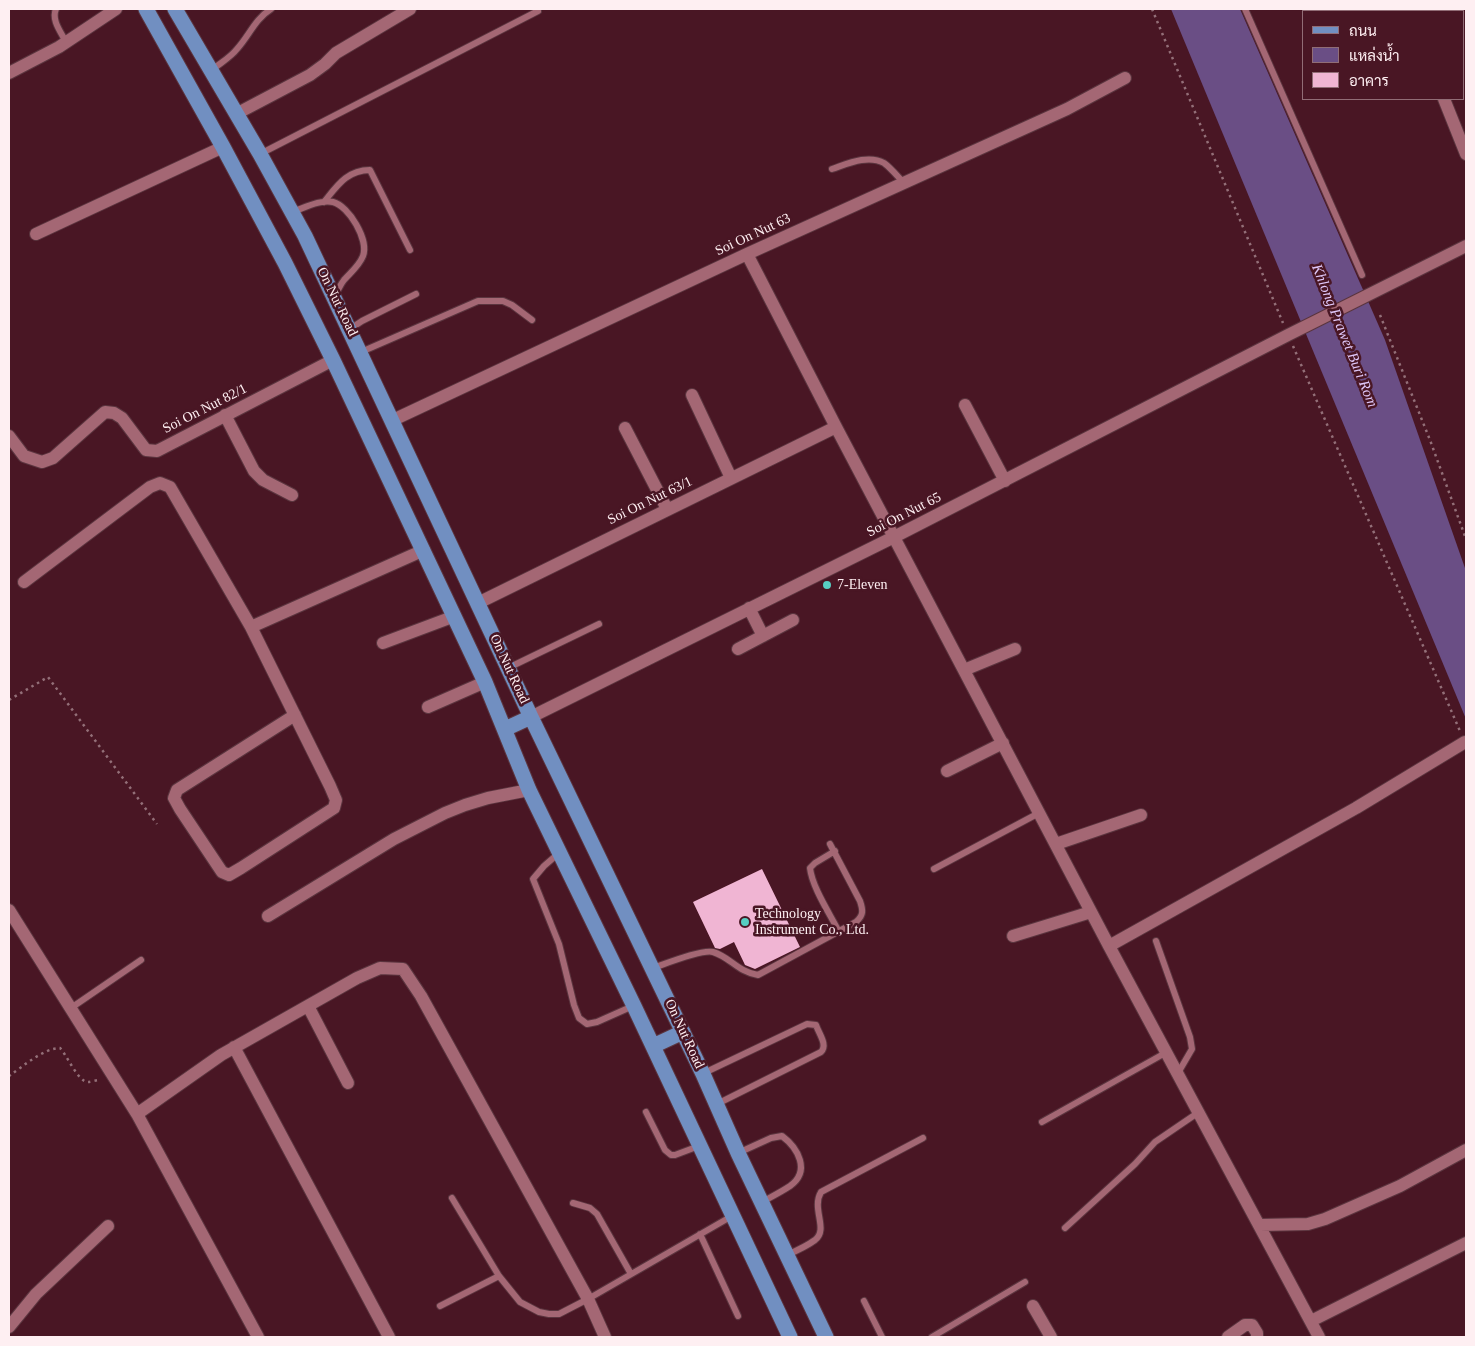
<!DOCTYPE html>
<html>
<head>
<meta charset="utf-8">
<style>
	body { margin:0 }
	#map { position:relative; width:1475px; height:1346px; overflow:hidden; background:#491624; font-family:"Times New Roman",Sarabun,serif }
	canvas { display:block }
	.frame { position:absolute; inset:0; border:10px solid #feeff2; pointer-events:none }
	.legend { position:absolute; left:1302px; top:10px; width:162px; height:90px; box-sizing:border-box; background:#491624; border:1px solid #916d76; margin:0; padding:6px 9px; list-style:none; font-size:15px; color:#feeff2 }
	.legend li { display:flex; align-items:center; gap:10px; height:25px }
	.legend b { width:25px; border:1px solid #916d76 }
</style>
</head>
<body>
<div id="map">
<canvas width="1475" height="1346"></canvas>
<div class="frame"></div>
<ul class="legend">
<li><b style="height:6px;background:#718fc1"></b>ถนน</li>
<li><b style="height:14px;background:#6a4e85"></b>แหล่งน้ำ</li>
<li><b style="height:14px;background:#f0b5d3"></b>อาคาร</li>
</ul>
</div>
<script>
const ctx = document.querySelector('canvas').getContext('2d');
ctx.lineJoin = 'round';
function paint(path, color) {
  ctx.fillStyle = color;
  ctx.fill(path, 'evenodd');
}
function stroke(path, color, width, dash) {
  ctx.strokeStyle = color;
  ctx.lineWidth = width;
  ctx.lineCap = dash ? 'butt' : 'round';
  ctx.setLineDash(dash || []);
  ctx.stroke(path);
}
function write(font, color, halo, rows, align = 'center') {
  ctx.font = font + ' "Times New Roman",serif';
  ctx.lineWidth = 5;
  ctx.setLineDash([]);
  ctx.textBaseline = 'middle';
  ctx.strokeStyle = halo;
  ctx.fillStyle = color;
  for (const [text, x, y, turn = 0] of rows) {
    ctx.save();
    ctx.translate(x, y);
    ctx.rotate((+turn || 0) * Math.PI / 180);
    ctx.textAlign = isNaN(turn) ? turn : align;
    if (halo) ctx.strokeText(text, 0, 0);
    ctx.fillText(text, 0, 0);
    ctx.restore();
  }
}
const water = new Path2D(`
	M1171,9H1240L1385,340L1466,571V719Z`);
const building = new Path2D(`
	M762,869L800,947L755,969L745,965L734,942L720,949L715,948L693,902Z`);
const path = new Path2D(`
	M1152,9L1283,323
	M1380,315L1430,440L1466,539
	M1293,346L1460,731
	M9,700L48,677L157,824
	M9,1076C22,1067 44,1048 60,1048C67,1055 78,1082 88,1082C91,1082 96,1080 100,1080`);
const lane = new Path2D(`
	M56,9C51,20 61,32 66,42
	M1245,9L1362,275
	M212,70C220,63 230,58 237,49C249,36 255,19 271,9
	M260,154L538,11
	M832,169C847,164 868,154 884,163C891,168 898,177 904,183
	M324,202C337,186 347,170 370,170L410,250
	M292,212C304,208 321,199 333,202C349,206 369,240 363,256C359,266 351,272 344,280C340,285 338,291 334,296
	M350,329L362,321L416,294
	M361,352L478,301H503L512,305L532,320
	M508,668L599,624
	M835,851L815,863L810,868C812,887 830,914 839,932
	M559,853L544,866L533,879L559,944L574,1005L579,1018L587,1024L597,1022L633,1006
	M934,869L1039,813
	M1156,941L1190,1037L1192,1049L1178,1073
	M653,968C665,964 702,949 713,952C730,957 738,972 758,975L856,922C864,915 863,910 860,901L830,844
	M71,1008L141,960
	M704,1073L807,1024L816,1025C819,1034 828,1045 821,1052L717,1104
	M646,1112L665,1150L671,1155H675L699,1146
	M1042,1122L1167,1052
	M738,1153L771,1138L782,1136C798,1148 811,1171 790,1186C781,1192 771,1197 762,1202
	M452,1198L499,1276L520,1302L539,1312L549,1314H559L588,1299L732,1216
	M573,1203L590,1208L597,1214L631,1274
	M1065,1228L1135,1164L1155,1142L1199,1112
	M700,1234L738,1316
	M787,1255C796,1251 807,1246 815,1240C829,1229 811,1209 821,1192L923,1138
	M864,1301L882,1337
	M440,1306L499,1276
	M932,1337L1025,1282`);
const street = new Path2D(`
	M1408,9L1409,11
	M9,73L59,47L116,9
	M1444,99L1466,154
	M236,114L310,75L325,64L336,53L410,9
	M36,234L223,147
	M747,254L836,427L1109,946L1319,1337
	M692,395L731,478
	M965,405L1005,481
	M225,415L254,471L263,480L292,495
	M393,420L747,254L1067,109L1125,78
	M625,428L667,509
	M9,436L24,456L42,462L53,458L105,412L114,413L122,418L146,450L157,451L333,360
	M24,582L150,487L160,483L170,487L251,627L424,550
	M478,603L836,427
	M749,608L763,636
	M251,627L330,786L336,800L334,808L241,868L229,875L222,872L180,809L174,798L177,790L295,715
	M383,643L455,616
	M738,649L793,620
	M964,670L1015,649
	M428,707L485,682
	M531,717L894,537L1288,335L1466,246
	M947,771L1003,743
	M1056,844L1141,815
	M9,910L137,1114L258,1337
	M268,916L394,839L445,813L465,805L488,798L529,790
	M1013,936L1091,912
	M1109,946L1356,808L1465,742
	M308,1006L348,1083
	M234,1047L389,1337
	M137,1114L221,1055L357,978L380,968L403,969L421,996L588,1299L605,1337
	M1260,1225L1308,1224L1325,1219L1400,1186L1466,1150
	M1033,1306L1051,1337
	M1311,1321L1466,1243
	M9,1327L36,1294L108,1226
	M1228,1337L1245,1325H1252L1257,1333V1337`);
const primary = new Path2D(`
	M146,9L223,147L285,263L333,360L485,682L529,790L634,1006L790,1337
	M175,9L260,154L305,236L531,717L703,1074L738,1153L826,1337
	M505,729L531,717
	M653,1046L683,1032`);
const markers = [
	[827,585,5,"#57cec2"],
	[745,922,5,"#57cec2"]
];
const streetNames = [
	["Soi On Nut 63",753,235,-25],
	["On Nut Road",337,302,64],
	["Soi On Nut 82/1",205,409,-27],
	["Soi On Nut 63/1",650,501,-26],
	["Soi On Nut 65",904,515,-27],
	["On Nut Road",509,669,65],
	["On Nut Road",684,1034,65]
];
const poiNames = [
	["7-Eleven",837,585],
	["Technology",755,914],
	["Instrument Co., Ltd.",755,930]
];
const waterNames = [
	["Khlong Prawet Buri Rom",1344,336,68]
];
paint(water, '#6a4e85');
paint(building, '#f0b5d3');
stroke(lane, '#5b353f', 8);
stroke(street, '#5b353f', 14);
stroke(primary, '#5b353f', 17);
stroke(path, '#936f78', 2.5, [2.5, 4]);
stroke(lane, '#a46774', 6);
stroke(street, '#a46774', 12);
stroke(primary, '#718fc1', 15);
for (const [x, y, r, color] of markers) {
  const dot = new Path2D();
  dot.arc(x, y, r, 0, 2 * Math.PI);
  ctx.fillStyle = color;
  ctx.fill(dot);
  stroke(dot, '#491624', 2);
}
write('14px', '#feeff2', '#491624', streetNames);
write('14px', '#feeff2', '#491624', poiNames, 'left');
write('italic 15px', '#dfc7f9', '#491624', waterNames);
</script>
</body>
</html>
